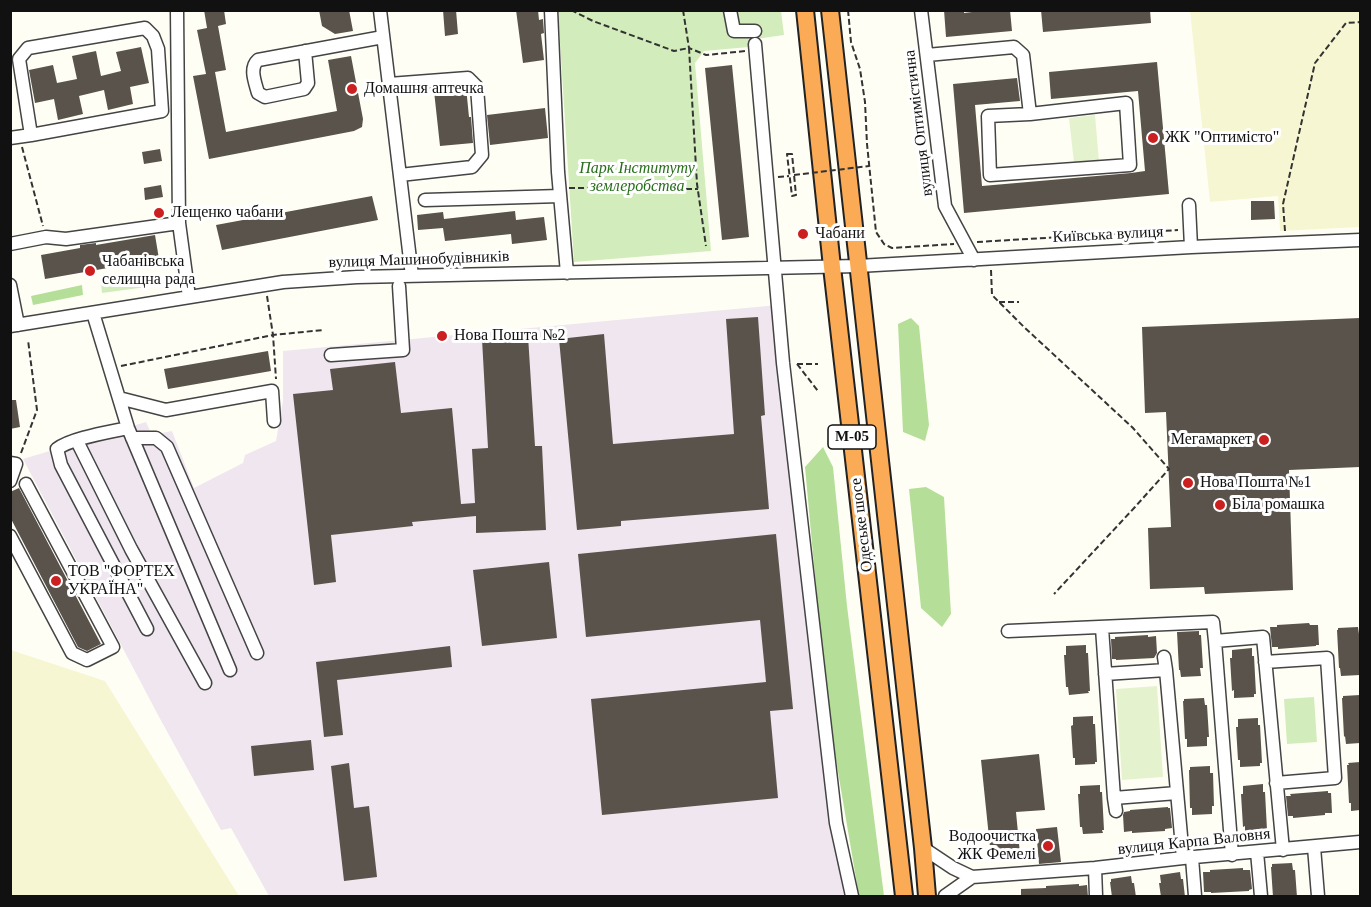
<!DOCTYPE html>
<html>
<head>
<meta charset="utf-8">
<style>
	body { margin:0 }
	#map { position:relative; width:1371px; height:907px; overflow:hidden; background:#fffef5; font-family:Georgia,serif }
	canvas { display:block }
	.frame { position:absolute; inset:0; border:12px solid #111; pointer-events:none }
</style>
</head>
<body>
<div id="map">
<canvas width="1371" height="907"></canvas>
<div class="frame"></div>
</div>
<script>
const ctx = document.querySelector('canvas').getContext('2d');
ctx.lineJoin = 'round';
function paint(path, color) {
  ctx.fillStyle = color;
  ctx.fill(path, 'evenodd');
}
function stroke(path, color, width, dash) {
  ctx.strokeStyle = color;
  ctx.lineWidth = width;
  ctx.lineCap = dash ? 'butt' : 'round';
  ctx.setLineDash(dash || []);
  ctx.stroke(path);
}
function write(font, color, halo, rows, align = 'center') {
  ctx.font = font + ' Georgia,serif';
  ctx.lineWidth = 6;
  ctx.setLineDash([]);
  ctx.textBaseline = 'middle';
  ctx.strokeStyle = halo;
  ctx.fillStyle = color;
  for (const [text, x, y, turn = 0] of rows) {
    ctx.save();
    ctx.translate(x, y);
    ctx.rotate((+turn || 0) * Math.PI / 180);
    ctx.textAlign = isNaN(turn) ? turn : align;
    if (halo) ctx.strokeText(text, 0, 0);
    ctx.fillText(text, 0, 0);
    ctx.restore();
  }
}
const industrial = new Path2D(`
	M778,305L844,896H269L231,828L221,830L158,715L23,459L146,422L152,435L172,431L194,488L243,463L245,455L276,441L283,401V351Z`);
const farmland = new Path2D(`
	M1190,11H1360V227L1280,231L1278,196L1210,202Z
	M11,650L105,681L239,896H11Z`);
const green = new Path2D(`
	M558,11H781L784,35L749,40V47L704,51L695,63L711,251L574,262Z
	M153,277L154,286L102,293L101,283Z
	M1314,697L1317,742L1287,744L1284,699Z`);
const forest = new Path2D(`
	M82,285L83,295L33,305L31,296Z
	M911,318L919,326L929,425L925,441L903,432L898,324Z
	M823,447L833,467L847,606L884,896H859L827,707L805,467Z
	M926,487L944,497L951,614L942,627L921,608L909,489Z`);
const pitch = new Path2D(`
	M1095,115L1099,161L1074,163L1069,118Z
	M1157,686L1163,777L1122,780L1116,689Z`);
const building = new Path2D(`
	M204,10H224L226,24L218,26L226,70L215,72L226,132L337,111L328,60L351,56L363,119L362,127L354,131L209,159L193,76L206,74L197,30L207,28Z
	M319,10H349L353,31L335,34L322,26Z
	M443,10H456L458,34L445,36Z
	M516,10H538L539,20L543,19L544,33L541,34L544,60L523,63Z
	M944,10H964V13L988,10H1010L1012,31L946,37Z
	M1041,10H1150L1151,23L1043,32Z
	M141,47L149,83L130,87L133,104L108,110L104,90L79,96L83,114L58,120L54,99L35,103L29,70L53,65L57,83L77,79L72,56L96,51L101,76L121,71L116,52Z
	M1157,62L1169,194L964,213L953,84L1017,78L1020,101L975,105L982,186L1131,173L1145,171L1138,91L1051,99L1049,72Z
	M732,65L749,237L722,240L705,68Z
	M466,87L469,117H471L473,143L440,146L434,91Z
	M545,108L548,138L490,145L487,115Z
	M160,149L162,161L144,164L142,152Z
	M161,185L163,197L145,200L144,188Z
	M372,196L378,220L222,250L216,225Z
	M1251,201H1274L1275,219L1251,220Z
	M515,211L516,220L544,217L547,240L512,244L511,234L445,241L443,228L418,230L417,215L443,212L444,219Z
	M155,235L159,259L45,279L41,255L80,248V245L96,243V245Z
	M758,317L765,415L761,416L769,509L621,521V526L577,530L559,339L604,334L613,444L734,434L726,319Z
	M1360,318V467L1289,470L1293,590L1205,594L1204,587L1150,589L1148,528L1171,527L1166,412L1145,413L1142,327Z
	M528,336L535,446H542L546,530L476,533V516L412,522L413,526L331,535L336,582L314,585L293,394L333,390L330,369L395,362L401,413L452,408L461,504L475,503L472,449L488,448L482,339Z
	M268,351L271,371L168,389L164,369Z
	M10,400H16L20,427L10,429Z
	M19,488L101,644L87,651L78,647L10,517V492Z
	M776,534L793,709L770,711L778,798L602,815L591,699L766,682L760,620L586,637L578,554Z
	M549,562L557,638L482,646L473,570Z
	M1309,623L1310,625H1318L1319,645H1316V646L1278,649V647H1272L1270,627H1277V625Z
	M1358,627L1359,634H1360V675L1341,676L1340,668H1339L1337,630H1338V628Z
	M1199,631V635H1201L1203,668H1200L1201,676L1181,677L1180,670H1179L1177,632Z
	M1148,635V637L1156,636L1157,653L1154,658L1116,660V659H1112L1111,639H1115V637Z
	M1086,645V653H1088L1090,691H1088L1089,693L1069,695L1068,687H1066L1064,655H1066V646Z
	M450,646L452,667L337,680L343,735L324,737L316,662Z
	M1252,648V656H1254L1256,694H1254V697L1234,698V690L1232,691L1230,658H1232V650Z
	M1360,695V743L1346,744L1345,736L1344,737L1342,698H1343V696Z
	M1204,698L1205,705H1207L1209,737H1207V746L1187,747V739H1185L1183,701H1184V699Z
	M1093,716V724H1095L1097,762H1095V764L1075,765V758H1073L1071,726L1073,725V717Z
	M1258,718V725H1260L1262,763H1260V766L1240,767V760H1238L1236,727H1238V719Z
	M311,740L314,770L254,776L251,746Z
	M1039,754L1045,810L1016,812L1020,854L991,857L981,760Z
	M1360,762V810L1351,811V803H1349L1347,765H1349L1348,763Z
	M349,763L354,808L369,806L377,877L344,881L331,766Z
	M1210,766V773H1213L1214,806H1212V814L1192,815V808H1190L1189,770H1190V767Z
	M1263,784V792H1265L1267,830H1265L1266,833L1245,834V826L1243,827L1241,794H1243V786Z
	M1100,785V792H1102L1104,830H1102L1103,833L1083,834L1082,827H1080L1078,794H1080V786Z
	M1328,791V793H1331L1332,813H1325V815L1293,818V816H1288L1286,796H1291L1290,794Z
	M1168,807V808H1170L1172,828L1165,829V831L1132,833V831L1124,832L1123,815L1124,812L1130,811V810Z
	M1057,827L1061,862L1039,864L1036,829Z
	M1292,863L1293,870H1295L1297,897H1273L1271,867H1272V864Z
	M1243,868V870H1250L1252,889L1249,890V891L1211,893V892H1204L1203,872H1210V870Z
	M1180,872L1181,879H1183L1185,897H1161L1159,883H1161L1160,875Z
	M1131,876L1132,883H1134L1136,897H1112L1110,882H1111V879Z
	M1079,884V886L1087,885L1088,897H1021V889L1046,888V886Z`);
const path = new Path2D(`
	M571,10L593,21L674,51L689,48L697,184L706,246
	M683,10L689,48L706,55L746,51
	M848,10L851,42L860,69L865,102L867,144L876,232L884,244L892,248L954,244
	M22,147L43,226
	M787,154H792L796,195L792,196Z
	M778,177L789,176
	M569,188L698,189
	M1285,231L1283,204L1315,63L1346,23L1360,22
	M977,242L1178,230
	M991,270L992,295L1024,327L1133,428L1169,469L1135,507L1054,594
	M267,296L273,335L276,379
	M999,302H1019
	M797,364L818,391
	M797,364H818
	M121,366L273,335L323,330
	M21,453L37,410L28,340`);
const minor = new Path2D(`
	M177,10L179,223L189,297
	M380,10L412,276
	M551,10L558,172L567,273
	M730,10L734,31H755
	M921,10L945,206L974,260
	M755,44L783,363L836,823L852,896
	M305,51L308,83L304,89L265,97L258,93C255,82 249,68 258,60L383,37
	M927,55L1014,47L1023,55L1030,114L988,116L990,175L1130,165L1126,103L1030,114
	M389,84L468,78L477,87L482,155L472,167L400,175
	M10,138L31,135L162,111L158,49L153,36L145,28L28,48L19,59L31,135
	M425,200L560,196
	M1189,205L1191,247
	M10,244L46,237L66,239L179,223
	M10,285L18,325
	M93,313L128,428L230,670
	M10,326L283,282L357,277L858,266L1191,247L1360,240
	M331,355L403,350L399,286
	M119,398L166,410L272,391L274,421
	M128,428C110,432 71,438 57,449L61,465L147,629
	M132,438H156L167,447L257,653
	M77,441L131,549L205,683
	M10,463L16,464L10,481
	M10,536L72,653L87,660L113,647L26,484
	M1102,628L1114,798L1177,793
	M1008,631L1213,622L1215,641L1263,637L1283,850
	M1215,641L1232,855
	M1164,657L1166,670
	M1265,662L1327,658L1335,778L1276,783
	M1105,674L1166,670L1183,858
	M1114,798L1116,811
	M1314,847L1318,896
	M923,848L953,868L972,877
	M1257,852L1261,896
	M1192,858L1195,896
	M1095,868L1096,896
	M945,896L972,877L1095,868L1183,858L1360,842`);
const highway = new Path2D(`
	M805,10L832,267L904,896
	M830,10L923,848L927,896`);
const pathBridge = new Path2D(`
	M794,175L869,166`);
const markers = [
	[352,89,6,"#cb201f"],
	[1153,138,6,"#cb201f"],
	[159,213,6,"#cb201f"],
	[803,234,6,"#cb201f"],
	[90,271,6,"#cb201f"],
	[442,336,6,"#cb201f"],
	[1264,440,6,"#cb201f"],
	[1188,483,6,"#cb201f"],
	[1220,505,6,"#cb201f"],
	[56,581,6,"#cb201f"],
	[1048,846,6,"#cb201f"]
];
const shields = [
	[852,437,48]
];
const shieldNames = [
	["М-05",852,437]
];
const poiNames = [
	["Домашня аптечка",364,89],
	["ЖК \"Оптимісто\"",1165,138],
	["Лещенко чабани",171,213],
	["Чабани",815,234],
	["Чабанівська",102,262],
	["селищна рада",102,280],
	["Нова Пошта №2",454,336],
	["Мегамаркет",1252,440,"right"],
	["Нова Пошта №1",1200,483],
	["Біла ромашка",1232,505],
	["ТОВ \"ФОРТЕХ",68,572],
	["УКРАЇНА\"",68,590],
	["Водоочистка",1036,837,"right"],
	["ЖК Фемелі",1036,855,"right"]
];
const streetNames = [
	["вулиця Оптимістична",919,123,-97],
	["Київська вулиця",1108,235,-3],
	["вулиця Машинобудівників",419,260,-2],
	["Одеське шосе",862,525,-97],
	["вулиця Карпа Валовня",1194,842,-6]
];
const parkNames = [
	["Парк Інституту",637,169],
	["землеробства",637,187]
];
paint(industrial, '#efe6ef');
paint(farmland, '#f7f6d2');
paint(green, '#d2edbb');
paint(forest, '#b5df99');
paint(pitch, '#e4f3cd');
paint(building, '#5a534c');
stroke(minor, '#444', 15);
stroke(highway, '#222', 20);
stroke(path, '#333', 2, [6, 3]);
stroke(minor, '#fff', 12);
stroke(highway, '#fbab56', 16);
stroke(pathBridge, '#333', 2, [6, 3]);
for (const [x, y, r, color] of markers) {
  const dot = new Path2D();
  dot.arc(x, y, r, 0, 2 * Math.PI);
  ctx.fillStyle = color;
  ctx.fill(dot);
  stroke(dot, '#fff', 2);
}
for (const [x, y, w] of shields) {
  const box = new Path2D();
  box.roundRect(x - w / 2, y - 12, w, 24, 4.5);
  ctx.fillStyle = '#fff';
  ctx.fill(box);
  stroke(box, '#111', 1.5);
}
write('bold 15px', '#111', null, shieldNames);
write('16px', '#111', '#fff', poiNames, 'left');
write('16px', '#111', '#fff', streetNames);
write('italic 16px', '#286e1c', '#fff', parkNames);
</script>
</body>
</html>
